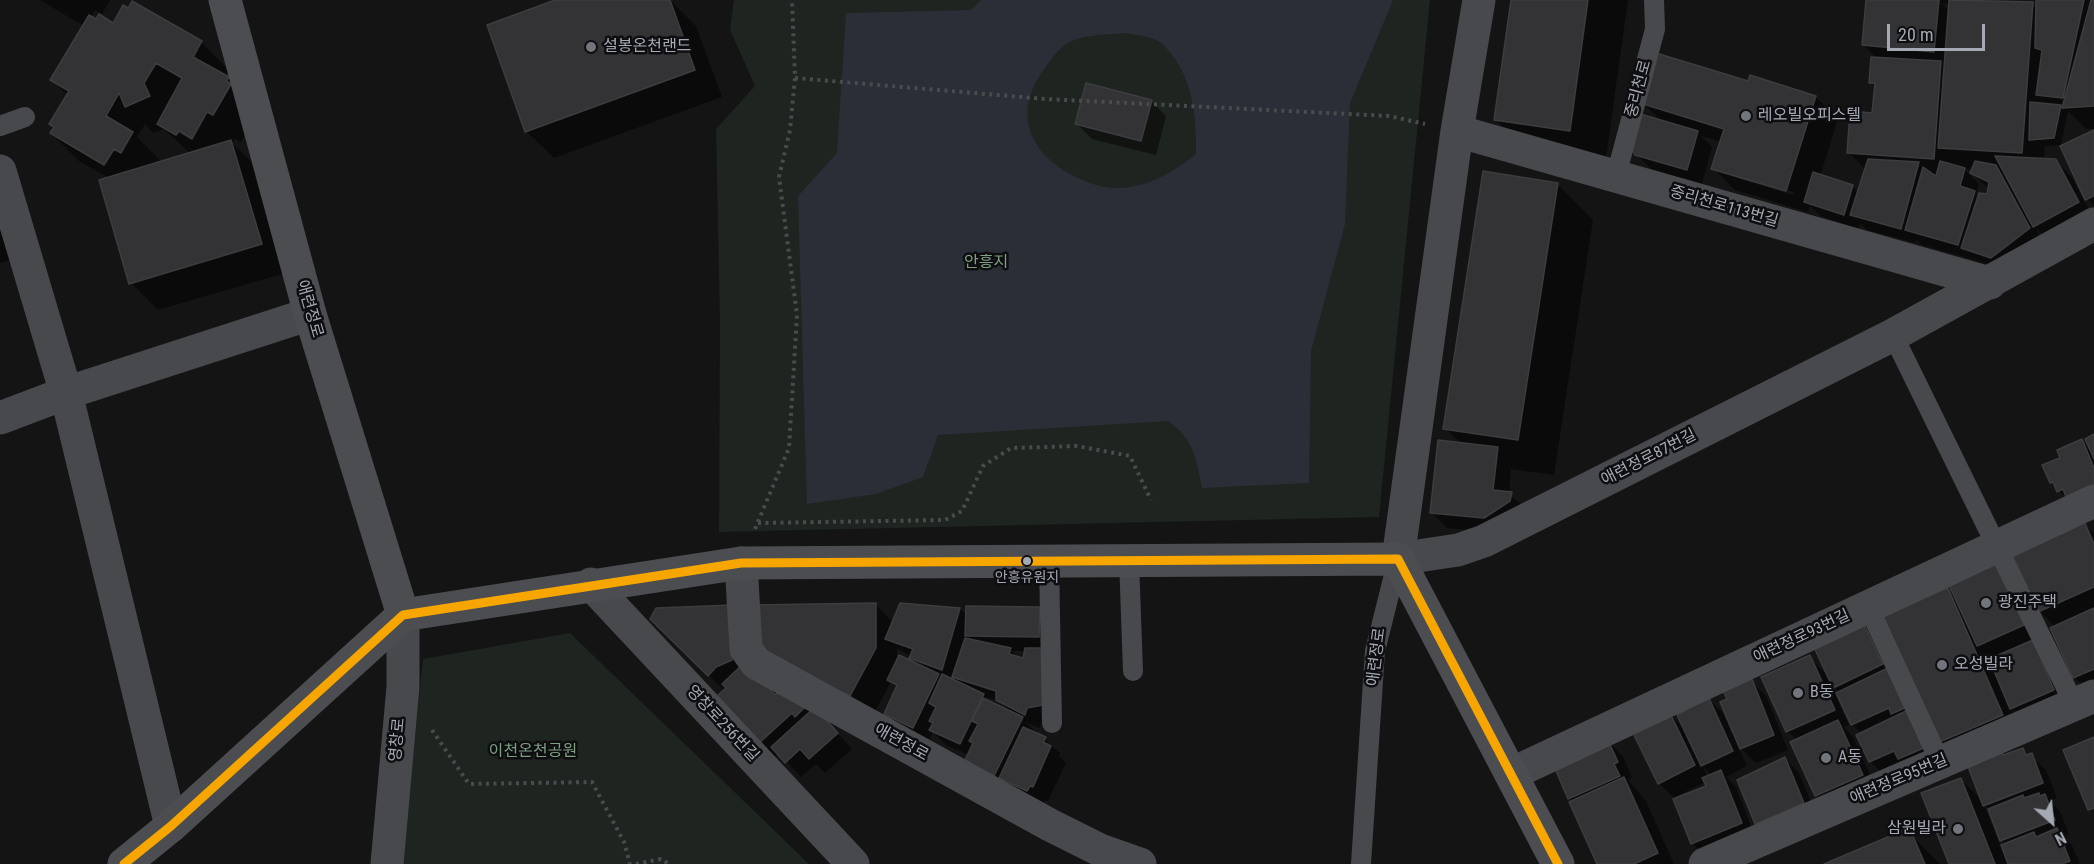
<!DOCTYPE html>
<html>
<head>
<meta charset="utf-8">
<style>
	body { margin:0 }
	#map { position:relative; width:2094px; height:864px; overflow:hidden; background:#141414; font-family:"Roboto Condensed",sans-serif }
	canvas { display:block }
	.north { position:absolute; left:2022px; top:792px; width:60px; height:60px; -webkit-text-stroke:4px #0e0e10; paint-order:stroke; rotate:153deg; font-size:16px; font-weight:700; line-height:24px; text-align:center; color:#a5a9b4 }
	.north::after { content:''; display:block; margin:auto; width:21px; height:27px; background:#a5a9b4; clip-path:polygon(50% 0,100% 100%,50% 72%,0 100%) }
	.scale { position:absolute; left:1887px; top:24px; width:98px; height:27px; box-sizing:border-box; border:3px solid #a5a9b4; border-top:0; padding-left:8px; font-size:18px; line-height:21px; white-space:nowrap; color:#a5a9b4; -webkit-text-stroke:4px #0e0e10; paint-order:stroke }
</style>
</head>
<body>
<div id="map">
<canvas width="2094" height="864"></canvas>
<div class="north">N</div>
<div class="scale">20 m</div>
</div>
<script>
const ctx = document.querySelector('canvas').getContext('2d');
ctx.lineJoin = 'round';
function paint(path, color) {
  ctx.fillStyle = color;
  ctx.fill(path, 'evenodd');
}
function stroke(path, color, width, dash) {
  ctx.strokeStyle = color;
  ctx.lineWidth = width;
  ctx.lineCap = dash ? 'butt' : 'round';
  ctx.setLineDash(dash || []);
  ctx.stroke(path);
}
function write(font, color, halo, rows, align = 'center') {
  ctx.font = font + ' "Roboto Condensed","Noto Sans KR",sans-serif';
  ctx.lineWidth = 5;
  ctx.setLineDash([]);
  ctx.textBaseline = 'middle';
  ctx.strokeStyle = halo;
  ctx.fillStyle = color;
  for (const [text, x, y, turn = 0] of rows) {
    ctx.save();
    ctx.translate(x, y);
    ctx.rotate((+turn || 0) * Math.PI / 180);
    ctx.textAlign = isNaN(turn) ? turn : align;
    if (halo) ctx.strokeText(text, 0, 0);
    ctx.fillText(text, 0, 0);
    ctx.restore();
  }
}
const green = new Path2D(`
	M734,0H1430L1379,517L719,532L720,323L716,129L755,86L730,30Z
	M570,633L809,864H402L423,659Z`);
const water = new Path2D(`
	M981,0H1393L1350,103L1345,224L1311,351L1309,483L1202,488C1196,458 1194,439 1168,421L938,435L923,477L876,494L807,504L798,196L837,153L846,13L971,10ZM1125,33C1135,35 1153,36 1161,43C1192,70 1197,115 1196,154C1172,173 1149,187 1118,188C1104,189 1086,182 1074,176C1028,153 1012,111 1045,68C1050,60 1058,49 1066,44C1082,34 1107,35 1125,33Z`);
const shadow = new Path2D(`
	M40,0H110L102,14L95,10L90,18L201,42L229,70L225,77L255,106L258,113L241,142L235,139L232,143L259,169L289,272L158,310L131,283L109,178L79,161L51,133L68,96L52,80L84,26ZM196,49H199L191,64L188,63ZM145,124L153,133L164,129L191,154L158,164L160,160L137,137Z
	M559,0H670L696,26L722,97L554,158L526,131Z
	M1512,0H1628L1605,165L1532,156L1496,120Z
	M1868,0H1971L2032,4L2037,9V0H2094V129H2086L2068,111L2061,145L2045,146L2044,160L2056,161L2071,176L2093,217L2049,241L2036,228L2044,244L2006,272L1975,260L1922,245L1916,240V243L1867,230L1860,223L1859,229L1821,216L1810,206L1808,212L1735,190L1713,168L1721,142L1701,136L1712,147L1702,184L1652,170L1636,154L1662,122L1642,102L1749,83L1751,77L1816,97L1838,119L1820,176L1852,186L1859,193L1866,170L1848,152L1874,114L1876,87L1871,82L1877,59L1863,44ZM1941,3L1950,4V11ZM1964,169L1973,170L1972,173L1989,189V196L1979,197L1976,194L1979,184ZM1737,175L1794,192L1793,195L1737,178Z
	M1151,101L1166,116L1156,155L1092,139L1077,124Z
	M2094,131V206L2087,199Z
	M1557,184L1593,220L1554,475L1511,469L1509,494L1526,509L1499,533L1447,528L1432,512L1461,444L1445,428Z
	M0,224L11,260L0,263Z
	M2094,436V513L2085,517L2051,482L2062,458L2082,441L2092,451Z
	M2083,523L2094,533V697L2074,677L2055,627L2040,611L2014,554Z
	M2009,576L2068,705L2026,723L2012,708L2024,737L1960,764L1938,742L1947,589L1957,598Z
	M875,604L894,623L901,604L960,609L967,616L1039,609L1054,624L1057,720L1041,723L1040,728L1025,722L1060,753L1059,756L1066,763L1048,801L1045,800L1042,805L1010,790L969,755L946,745L933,732L928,742L900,728L885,713L897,688L891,682L872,717L781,678ZM897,648L911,657L919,666L897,662ZM1012,651H1026L1024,660L1020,659ZM985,697L1000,701L1011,713L993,705Z
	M657,609L747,666L775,696L800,702L810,713L829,724L852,749L825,773L816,764L801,777L779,753L773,758L725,691L652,619Z
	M1862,621L1877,636L1939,762L1885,776L1870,761L1862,734L1852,724L1840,693L1830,683L1849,725L1844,727L1853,737L1877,790L1831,810L1816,795L1797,740L1787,731L1809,657L1828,676Z
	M1751,681L1766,696L1788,750L1756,763L1738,746L1747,766L1726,777L1736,787L1756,839L1707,858L1692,843L1675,799L1659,783L1669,713L1685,730L1707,698L1723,713L1732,734ZM1702,766L1712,775L1708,777ZM1706,782L1708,787L1676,799L1675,797Z
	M1608,741L1623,757L1632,777L1628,780L1646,801L1674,864H1599L1555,765Z
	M2023,750L2046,770L2057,798L2050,801L2060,811L2069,835L2064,837L2072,845L2080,864H1950L1961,780L1983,801L2001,753L2005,756ZM1984,805L1991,811L2002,840L2006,845L2001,847Z
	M1785,758L1799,773L1818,819L1771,838L1756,823Z
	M1902,833L1906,837L1911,835L1940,864H1828Z`);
const building = new Path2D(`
	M555,0H670L695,70L525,132L487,25Z
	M1511,0H1588L1570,131L1494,120Z
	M1866,0H1939L1934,52L1862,45Z
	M1949,0L2033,2L2022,153L1938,148Z
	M2036,0H2084L2063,98L2036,95L2042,50L2035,48Z
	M2091,0H2094V106L2062,108Z
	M132,1L202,41L193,57L229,77L226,81L231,84L213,115L207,112L192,139L179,131L176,135L157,124L182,78L156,63L144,83L150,96L125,107L119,93L106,116L133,132L121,153L114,149L104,165L50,133L54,127L49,124L69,91L50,80L89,15L96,19L99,14L113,23L123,5L128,8Z
	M1656,53L1748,81L1750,75L1816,96L1786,191L1711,169L1724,129L1640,103Z
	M1871,57L1941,61L1934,159L1847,153L1850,111L1872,113L1875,83H1869Z
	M1086,83L1152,100L1141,141L1075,124Z
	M2030,102L2061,105L2054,138L2029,140Z
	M1637,113L1698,131L1687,170L1635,155L1629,145Z
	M2094,130V196L2085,200L2060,146Z
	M231,140L262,244L129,284L99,180Z
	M1995,156L2056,159L2079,202L2033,227Z
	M1868,159L1919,162L1901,229L1850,215Z
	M1940,161L1965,168L1960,186L1975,191L1958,245L1905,230L1923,167L1936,176Z
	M1975,161L1996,165L2030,228L1991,258L1961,248L1979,193L1987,194L1989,182L1970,173Z
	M1483,171L1558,183L1518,440L1443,429Z
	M1813,172L1853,185L1844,215L1804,202Z
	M2094,434V459L2085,439Z
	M2082,439L2094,468V492L2068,502L2063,489L2057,492L2053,482L2050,483L2042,465L2060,458L2057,450Z
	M1438,440L1498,447L1493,490L1512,492L1510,501L1484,518L1430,513Z
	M2084,521L2094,544V587L2038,612L2012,553Z
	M1995,559L2024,625L1977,646L1947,581Z
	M1948,588L2003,715L1937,743L1882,616Z
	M876,603V648L850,696L757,657L753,605Z
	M900,603L960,608L942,670L909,658L913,649L885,639Z
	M733,605L732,660L716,667L708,676L650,619L656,608Z
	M966,606L1040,607L1039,637L965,636Z
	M2094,608V669L2073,678L2050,628Z
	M1862,620L1883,664L1833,688L1812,643Z
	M965,638L1011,648L1009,654L1023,658L1025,648H1042L1043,705L1027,708L1025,715L996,700V691L952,677Z
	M2033,640L2054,690L2010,709L1989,659Z
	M899,655L939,674L913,728L884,714L897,685L887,680Z
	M1810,655L1835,710L1786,732L1761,677Z
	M745,662L775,695L785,685L805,707L795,717L792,713L757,745L717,696L726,688L722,684Z
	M1890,667L1909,706L1891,714L1889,708L1851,725L1836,693Z
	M942,674L984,694L960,744L929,730L933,723L929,721L936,707L929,703Z
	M1752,679L1774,735L1740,749L1720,702L1727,699L1723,691Z
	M1708,696L1733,751L1701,766L1677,715L1685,711L1684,708Z
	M983,698L1023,717L994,776L964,762L973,743L969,741L978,724L972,721Z
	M815,707L838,733L809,759L800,749L785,763L771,747Z
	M1908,710L1926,747L1898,759L1894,751L1869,762L1856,735Z
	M1669,711L1695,765L1658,784L1633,733Z
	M1838,720L1863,775L1815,796L1790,742Z
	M1023,727L1046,737L1043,742L1051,746L1033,787L1030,786L1027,791L999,778Z
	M2094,737V808L2088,810L2063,750Z
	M1608,740L1618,762L1614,764L1620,776L1568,799L1553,764Z
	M2023,748L2026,755L2032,753L2043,783L1983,806L1967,764L2001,751L2003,755Z
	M1785,757L1804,803L1755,824L1737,780Z
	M1721,770L1742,823L1691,844L1673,799L1706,786L1702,778Z
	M1624,777L1658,853L1634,864H1597L1569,802Z
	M1961,778L1995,864H1949L1921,793Z
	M2039,793L2040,796L2045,794L2055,820L2000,841L1988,809L2023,795L2024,798Z
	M2057,828L2070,861L2062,864H2008L2001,845L2034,832L2036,837Z
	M1902,831L1905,837L1912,834L1925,864H1824Z`);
const path = new Path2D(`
	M795,78L1046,99L1389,116L1425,124
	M758,523L945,520L962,511L983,466L1011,448L1077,446L1130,456L1151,500
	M755,529L789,448L797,315L779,177L790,130L795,78L792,0
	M432,730L469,784L592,782L624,842L630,864
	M636,864L661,859L669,864`);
const lane = new Path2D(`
	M0,126L25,117
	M1616,176L1655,29L1654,0
	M1893,335L2074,704
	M1129,560L1133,671
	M1049,561L1052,723
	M1868,606L1940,762
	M1361,864L1375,651L1398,559`);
const street = new Path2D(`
	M1479,0L1457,131L1398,559L1458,550L1484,541L1893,335L2094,224
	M1457,131L1990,283
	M0,171L66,393L171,826
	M0,418L66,393L310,314
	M741,563L746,649L756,663L1050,825L1100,850L1140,864
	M591,584L853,864
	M1511,774L2094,501
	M387,864L403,687V615
	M1705,864L2094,696`);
const secondary = new Path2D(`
	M225,0L310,314L403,615
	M124,864L171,826L403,615L741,563L1398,559L1558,864`);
const bus1 = new Path2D(`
	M124,864L171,826L403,615L741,563L1398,559L1558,864`);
const markers = [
	[591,47,6,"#72757c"],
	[1746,116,6,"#72757c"],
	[1027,561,5,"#a5a9b4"],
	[1986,603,6,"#72757c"],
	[1942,665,6,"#72757c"],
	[1798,693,6,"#72757c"],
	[1826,758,6,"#72757c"],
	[1958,829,6,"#72757c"]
];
const busNames = [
	["안흥유원지",1027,578]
];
const poiNames = [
	["설봉온천랜드",603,47],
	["레오빌오피스텔",1758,116],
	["광진주택",1998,603],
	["오성빌라",1954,665],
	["B동",1810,693],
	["A동",1838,758],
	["삼원빌라",1946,829,"right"]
];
const streetNames = [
	["중리천로",1639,89,-75],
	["중리천로113번길",1724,207,16],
	["애련정로",309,309,74],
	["애련정로87번길",1649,458,-27],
	["애련정로93번길",1802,637,-25],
	["애련정로",1377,657,-83],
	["영창로256번길",722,724,47],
	["영창로",398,740,-85],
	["애련정로",901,743,29],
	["애련정로95번길",1899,780,-23]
];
const parkNames = [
	["안흥지",986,263],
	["이천온천공원",533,752]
];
paint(green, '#1e241f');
paint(water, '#2a2f37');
paint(shadow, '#0007');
paint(building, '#333335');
stroke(building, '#3d3d40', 1.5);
stroke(path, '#4a4b4e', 4, [3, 4.5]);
stroke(lane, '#48494c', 20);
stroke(street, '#48494c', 33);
stroke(secondary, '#4c4d50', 33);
stroke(bus1, '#f7a600', 9);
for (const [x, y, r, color] of markers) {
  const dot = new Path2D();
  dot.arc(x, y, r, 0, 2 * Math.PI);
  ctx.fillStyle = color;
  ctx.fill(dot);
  stroke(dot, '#0e0e10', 2);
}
write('14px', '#a5a9b4', '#0e0e10', busNames);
write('16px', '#a5a9b4', '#0e0e10', poiNames, 'left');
write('16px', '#a5a9b4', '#0e0e10', streetNames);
write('16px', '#7d9f82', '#0e0e10', parkNames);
</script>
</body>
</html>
